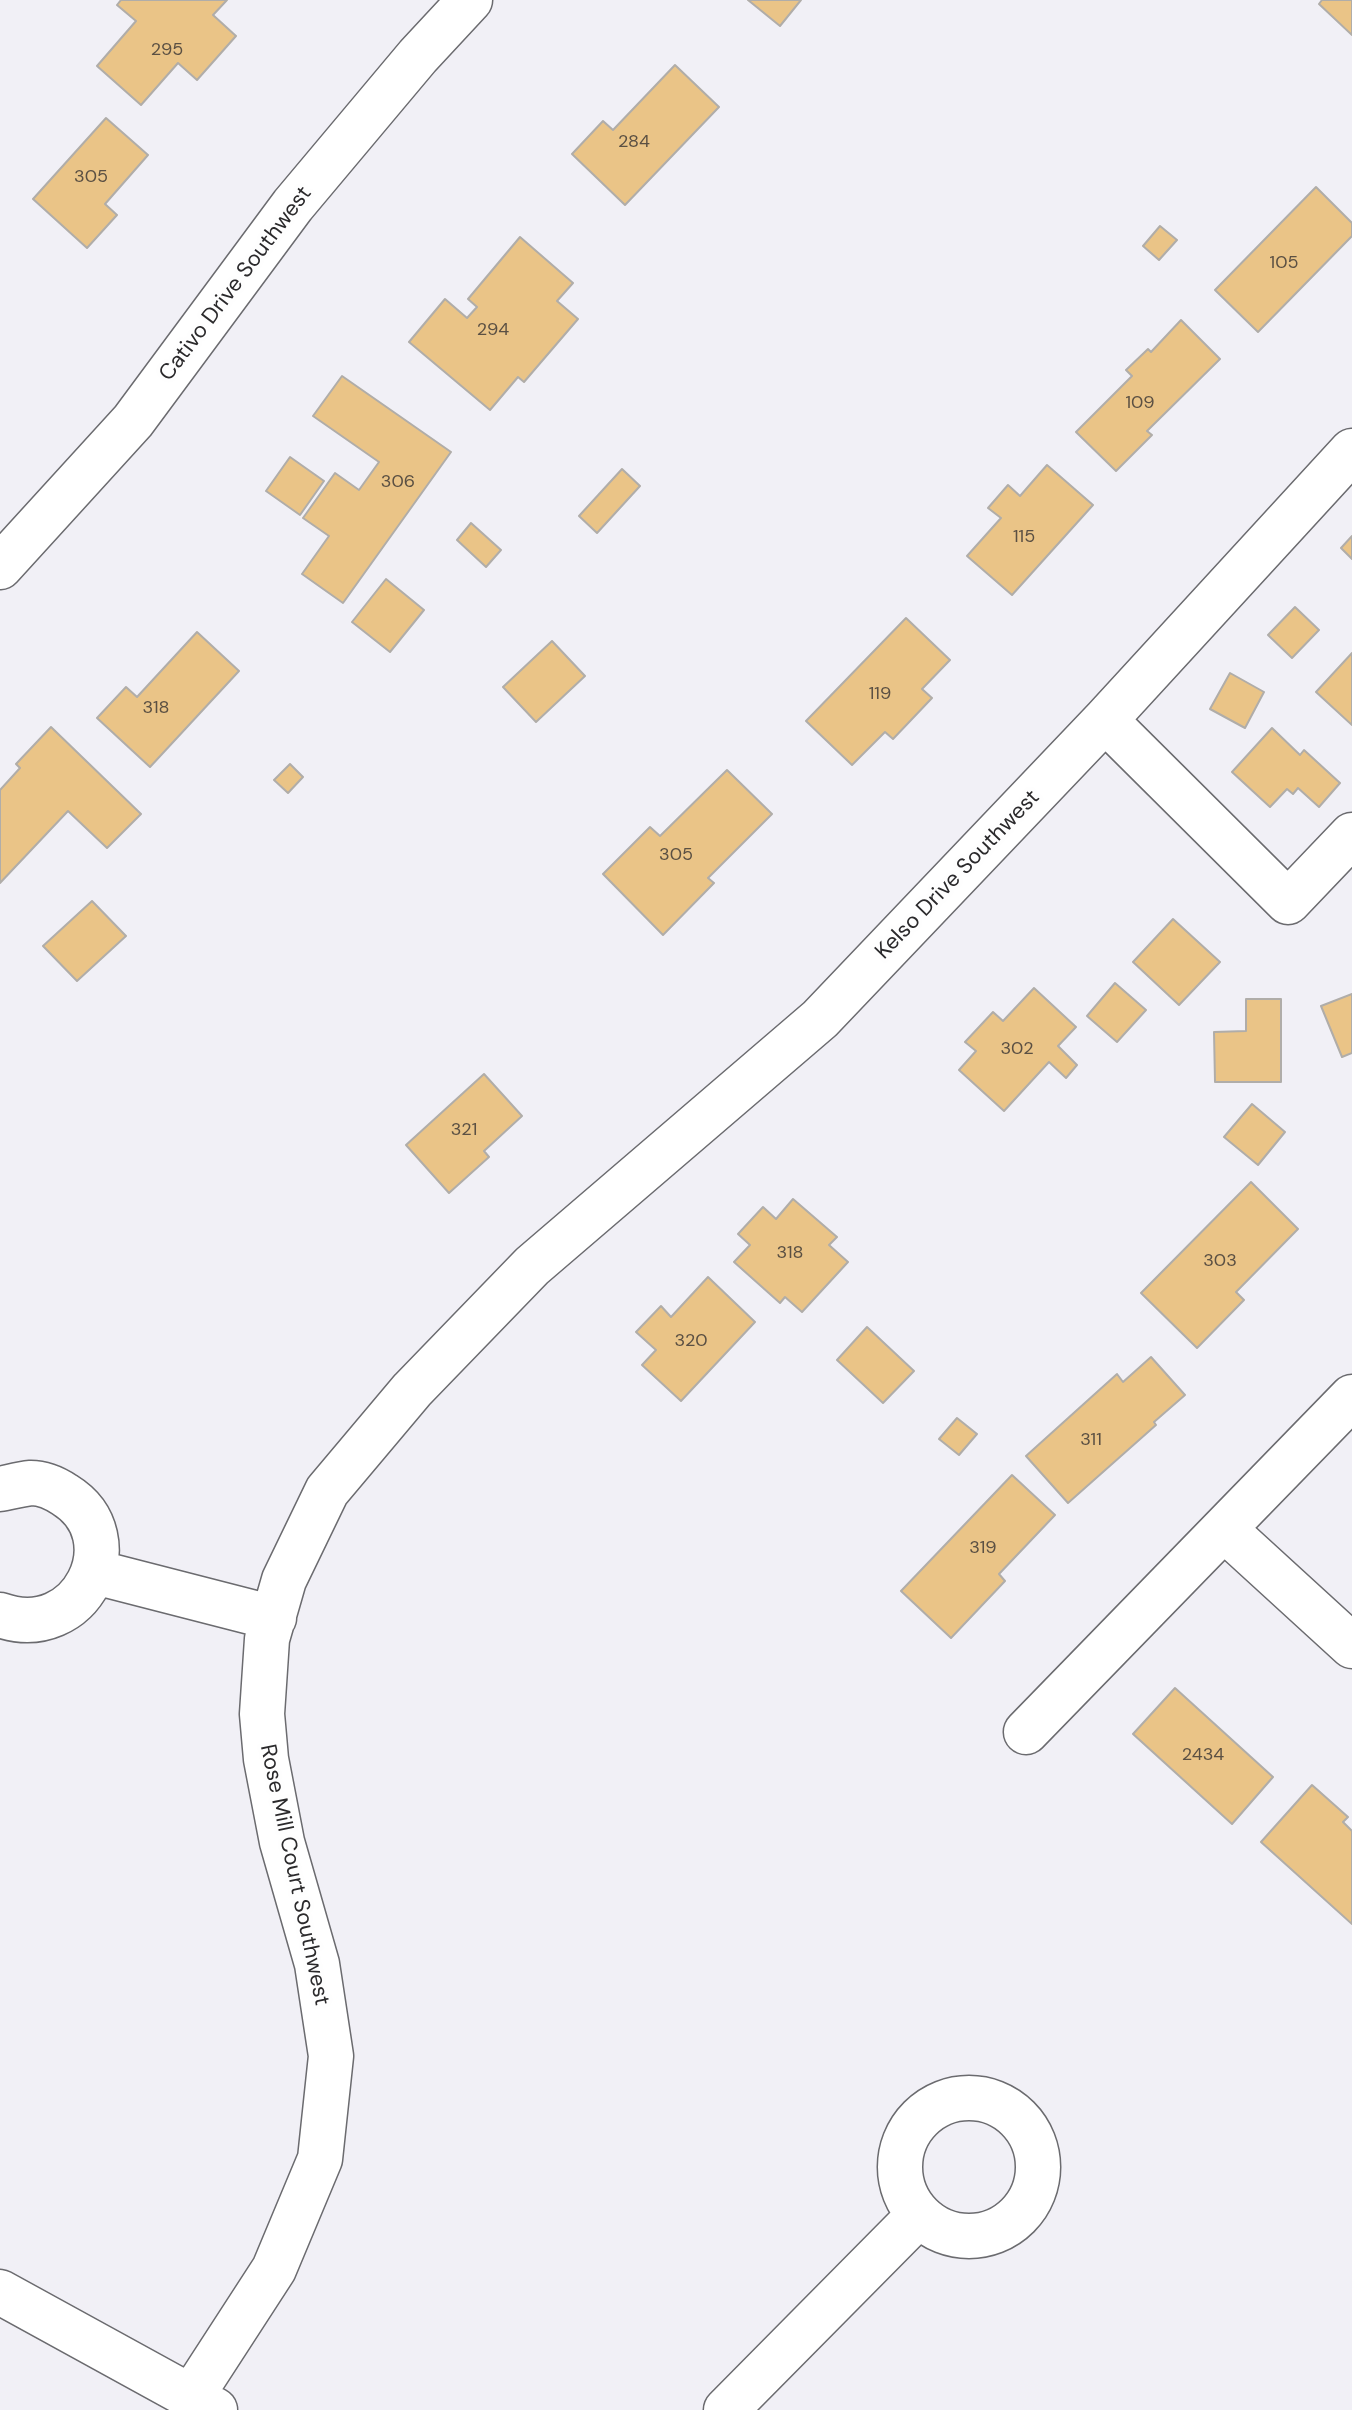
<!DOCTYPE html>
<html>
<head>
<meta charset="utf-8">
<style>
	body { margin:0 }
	canvas { display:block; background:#f1f0f6 }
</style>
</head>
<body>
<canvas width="1352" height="2410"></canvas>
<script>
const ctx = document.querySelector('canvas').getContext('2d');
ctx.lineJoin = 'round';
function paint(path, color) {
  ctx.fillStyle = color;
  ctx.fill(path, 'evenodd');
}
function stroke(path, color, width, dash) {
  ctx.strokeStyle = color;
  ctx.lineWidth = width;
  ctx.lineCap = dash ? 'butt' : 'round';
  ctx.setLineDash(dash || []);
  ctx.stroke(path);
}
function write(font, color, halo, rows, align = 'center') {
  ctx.font = font + ' "DM Sans",sans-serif';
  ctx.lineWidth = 8;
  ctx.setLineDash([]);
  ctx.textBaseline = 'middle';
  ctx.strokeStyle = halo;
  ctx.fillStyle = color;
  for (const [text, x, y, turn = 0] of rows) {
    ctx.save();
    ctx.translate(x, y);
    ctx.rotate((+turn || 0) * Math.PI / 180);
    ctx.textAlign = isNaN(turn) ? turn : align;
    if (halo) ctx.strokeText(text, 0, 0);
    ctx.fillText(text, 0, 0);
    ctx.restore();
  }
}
const building = new Path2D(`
	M121,0H227L213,15L236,36L197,80L178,63L141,105L97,66L136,21L117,5Z
	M748,0H801L780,26Z
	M1322,0H1352V35L1319,4Z
	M675,65L719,107L625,205L572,154L603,121L613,130Z
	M106,118L148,155L105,204L117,215L87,248L33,199Z
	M1316,187L1352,223V236L1258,332L1215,290Z
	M1160,226L1177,240L1159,260L1143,246Z
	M520,237L573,283L557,301L578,319L524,382L518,377L490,410L409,342L445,299L467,318L477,307L468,299Z
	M1181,320L1220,359L1147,431L1152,435L1116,471L1076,432L1132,376L1126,370L1148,349L1151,352Z
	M342,376L451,452L343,603L302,574L329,536L303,518L335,473L359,490L379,462L313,416Z
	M290,457L324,481L300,515L266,491Z
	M1047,465L1093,505L1012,595L967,556L1001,518L988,508L1008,485L1020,496Z
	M622,469L640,486L597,533L579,516Z
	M471,523L501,550L486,567L457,540Z
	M1352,536V559L1341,548Z
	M386,579L424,610L390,652L352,622Z
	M1295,607L1319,630L1292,658L1268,635Z
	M906,618L950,660L922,689L932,698L893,739L885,732L852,765L806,721Z
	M197,632L239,671L150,767L97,718L126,687L137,697Z
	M552,641L585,676L536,722L503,687Z
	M1352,653V725L1316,692Z
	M1230,673L1264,692L1245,728L1210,709Z
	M51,727L141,814L107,848L68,811L0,883V790L20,768L16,764Z
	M1272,728L1300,755L1304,750L1340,783L1319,807L1298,788L1293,794L1287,789L1270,807L1232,772Z
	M290,764L303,777L288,793L274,780Z
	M727,770L772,814L708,878L714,883L663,935L603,874L650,827L660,836Z
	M92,901L126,936L77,981L43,946Z
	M1173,919L1220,962L1179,1005L1133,962Z
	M1115,983L1146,1010L1117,1042L1087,1016Z
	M1034,988L1076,1027L1058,1046L1077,1065L1066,1078L1049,1062L1004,1111L959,1070L976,1051L965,1042L993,1012L1003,1021Z
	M1352,994V1053L1342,1057L1321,1006Z
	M1246,999H1281V1082H1215L1214,1032L1246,1031Z
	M484,1074L522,1116L484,1151L489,1157L449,1193L406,1145Z
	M1252,1104L1285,1132L1258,1165L1224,1137Z
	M1251,1182L1298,1229L1236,1292L1244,1300L1197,1348L1141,1293Z
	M793,1199L837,1237L829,1245L848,1262L802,1312L785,1297L780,1303L734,1262L750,1245L738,1234L763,1207L776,1219Z
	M708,1277L755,1322L681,1401L642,1365L656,1350L636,1332L661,1306L671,1317Z
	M867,1327L914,1371L883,1403L837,1360Z
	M1151,1357L1185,1395L1154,1422L1156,1425L1068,1503L1026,1456L1117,1374L1123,1382Z
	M957,1418L977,1434L959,1455L939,1439Z
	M1012,1475L1055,1515L999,1574L1005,1581L951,1638L901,1591Z
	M1175,1688L1273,1777L1232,1824L1133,1734Z
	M1312,1785L1348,1817L1343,1822L1352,1831V1924L1261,1842Z`);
const minor = new Path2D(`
	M0,567L133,421L293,205L418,56L470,0
	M1105,720L1288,902L1352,835
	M0,1489C10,1487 21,1484 31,1483C43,1483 56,1489 65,1495C133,1537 82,1644 0,1615
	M1224,1529L1352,1646
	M95,1572L274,1618
	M1026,1732L1352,1397
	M900 2167a69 69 0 1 1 138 0a69 69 0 1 1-138 0Z
	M0,2292L215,2410
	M191,2397L274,2269L320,2159L331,2056L317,1964L282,1842L266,1759L262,1714L267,1639L284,1580L327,1491L412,1390L532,1266L820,1019L1105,720L1352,451
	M726,2410L919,2215`);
const numberNames = [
	["295",167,50],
	["284",634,142],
	["305",91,177],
	["105",1284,263],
	["294",493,330],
	["109",1140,403],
	["306",398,482],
	["115",1024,537],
	["119",880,694],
	["318",156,708],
	["305",676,855],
	["302",1017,1049],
	["321",464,1130],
	["318",790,1253],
	["303",1220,1261],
	["320",691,1341],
	["311",1091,1440],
	["319",983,1548],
	["2434",1203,1755]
];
const streetNames = [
	["Cativo Drive Southwest",236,284,-53],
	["Kelso Drive Southwest",958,875,-46],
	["Rose Mill Court Southwest",294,1875,78]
];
paint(building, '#eac487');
stroke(building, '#b0ada9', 2);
stroke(minor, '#6b6b6f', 47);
stroke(minor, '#fff', 44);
write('18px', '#5b5043', null, numberNames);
write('22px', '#2b2a2c', '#fefefe', streetNames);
</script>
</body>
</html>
